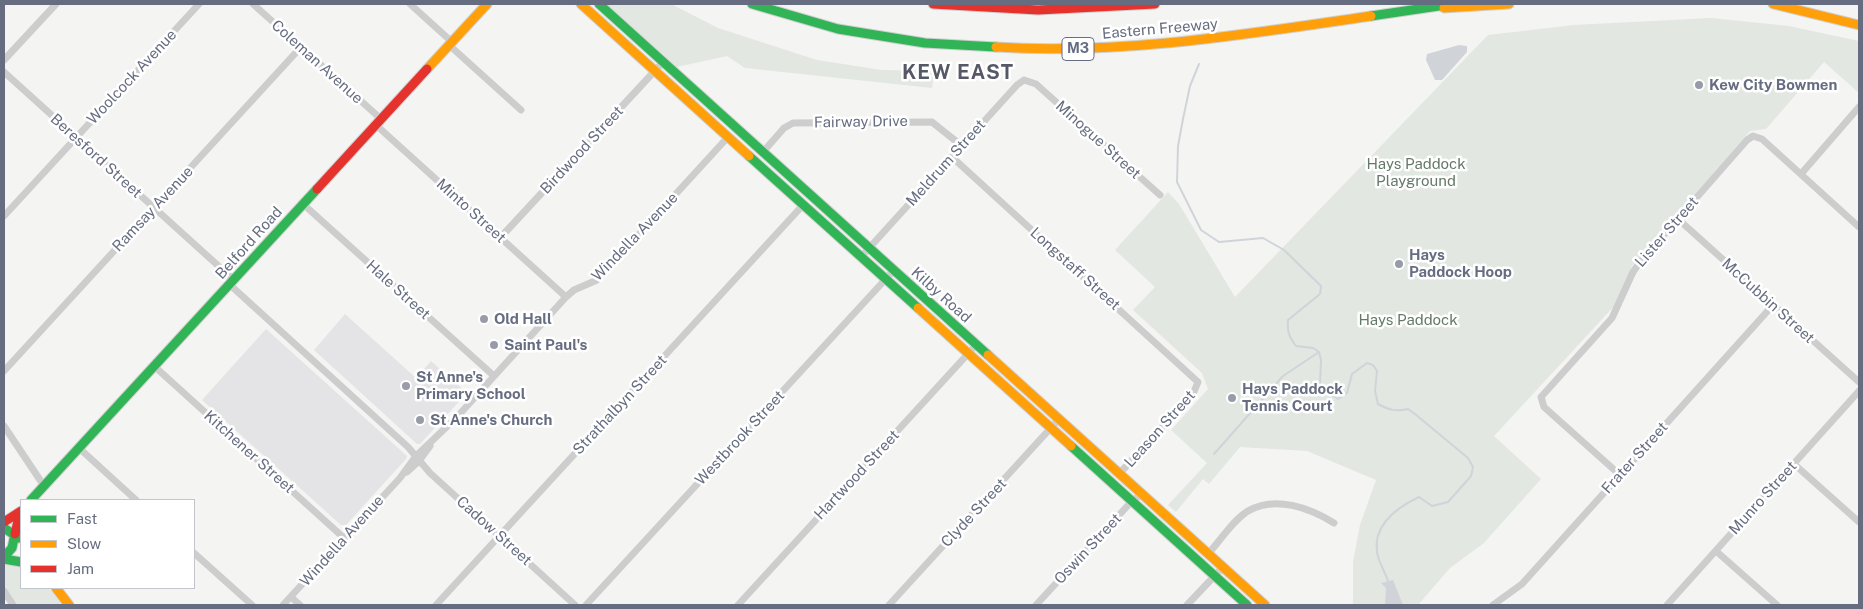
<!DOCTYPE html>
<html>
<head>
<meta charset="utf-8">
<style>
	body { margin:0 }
	#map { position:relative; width:1863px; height:609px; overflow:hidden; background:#f4f4f3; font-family:"Public Sans",sans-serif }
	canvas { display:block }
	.frame { position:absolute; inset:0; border:5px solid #666d81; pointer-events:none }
	.legend { position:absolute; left:20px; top:499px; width:175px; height:90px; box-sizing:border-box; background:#fff; border:1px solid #c2c5cd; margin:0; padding:6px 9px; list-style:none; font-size:15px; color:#666d81 }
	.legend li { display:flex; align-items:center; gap:10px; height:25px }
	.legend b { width:25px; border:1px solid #c2c5cd }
</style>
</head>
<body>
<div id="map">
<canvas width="1863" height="609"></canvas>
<div class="frame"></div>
<ul class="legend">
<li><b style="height:6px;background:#30b455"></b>Fast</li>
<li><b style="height:6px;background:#ff9f0a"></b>Slow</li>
<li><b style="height:6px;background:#e5322d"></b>Jam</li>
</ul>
</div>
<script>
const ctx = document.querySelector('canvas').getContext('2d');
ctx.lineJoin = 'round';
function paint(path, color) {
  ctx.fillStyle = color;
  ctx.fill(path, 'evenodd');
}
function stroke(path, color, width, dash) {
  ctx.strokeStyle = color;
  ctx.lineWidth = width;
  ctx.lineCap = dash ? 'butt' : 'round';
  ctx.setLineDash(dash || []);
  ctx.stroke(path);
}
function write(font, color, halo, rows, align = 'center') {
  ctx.font = font + ' "Public Sans",sans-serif';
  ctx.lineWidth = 5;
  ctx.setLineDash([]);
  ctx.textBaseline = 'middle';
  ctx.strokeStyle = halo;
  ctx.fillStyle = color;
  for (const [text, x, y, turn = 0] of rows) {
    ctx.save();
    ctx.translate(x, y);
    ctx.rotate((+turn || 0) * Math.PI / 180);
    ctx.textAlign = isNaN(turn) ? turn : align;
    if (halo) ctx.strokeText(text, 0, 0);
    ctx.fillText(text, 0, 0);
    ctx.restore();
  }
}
const built = new Path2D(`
	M345,314L416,378L431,361L467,393L420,444H417L314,350Z
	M266,329L407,456L406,459L346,525H341L202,400Z`);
const green = new Path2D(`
	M607,4H671L718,28L817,60L882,70L934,71L932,88L745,68L727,56L677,67Z
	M1711,18L1789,26L1859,41V93L1824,62L1766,129L1750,131L1632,266L1618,302L1494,436L1541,479L1484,543L1450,568L1418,605H1353V562L1360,525L1376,480L1307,451L1240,447L1209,484L1203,479L1176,512L1168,505L1207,463L1171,430L1208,389L1202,373L1133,310L1155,287L1115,250L1168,192L1179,204L1235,297L1488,35L1574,25Z
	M4,564L21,566V588H49L62,605H17L4,585Z`);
const water = new Path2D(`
	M1459,45L1467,46V52L1442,80H1435L1426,60L1427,54Z
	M1393,580L1403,605H1385L1386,588L1381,583Z`);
const stream = new Path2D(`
	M1199,64L1190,86L1183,119L1178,146L1177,182L1201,230L1219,242L1263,238L1284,250L1321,286L1320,294L1288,320C1287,331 1289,337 1296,346L1313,348L1319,352L1321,360L1320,383L1327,392L1338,399L1347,393L1352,374L1367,363L1373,365L1377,371L1375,391L1378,404C1389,410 1396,412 1408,409L1415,414L1468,458L1473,467L1471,476L1448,502L1432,506L1419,497C1398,507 1373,524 1377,552C1378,561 1385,572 1388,581
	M1214,454L1283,376L1319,352`);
const street = new Path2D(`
	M253,4L381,119
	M410,4L452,42
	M449,45L521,110
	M4,60L56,4
	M4,72L234,280
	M376,125L566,297
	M763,152L784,128L793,123L932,122L962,146
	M952,157L1198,382L1193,394L1119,474
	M1801,174L1859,107
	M303,204L494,376
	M4,216L199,4
	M1678,219L1859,382
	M500,238L663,62
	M861,257L1017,85L1024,80L1036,84L1160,195
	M229,284L408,447L430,473L575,605
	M154,366L344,538
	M4,371L301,47
	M4,426L44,486
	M79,448L136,500
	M1794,464L1859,522
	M407,472L419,461L430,446
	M1620,475L1544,407L1541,397L1612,318L1633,272L1640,262L1747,140L1753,136L1762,139L1859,227
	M1716,551L1777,605
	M194,553L252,605
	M1208,554C1221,540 1232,521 1248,511C1275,495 1310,508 1334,523
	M4,591L13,605
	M291,597L300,605
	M283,605L400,478L416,456L457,417L566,297L574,290L597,280L728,137
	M436,605L803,205
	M586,605L894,270
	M738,605L976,345
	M889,605L1058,420
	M1036,605L1132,501L1142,494
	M1187,605L1223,567
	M1493,605L1522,584L1773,305
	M1667,605L1859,391`);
const fast = new Path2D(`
	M599,4L988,355
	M752,4L838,29L925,43L996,47
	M1371,16L1452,4
	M749,156L918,308
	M1071,446L1247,605
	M31,500L317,189
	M4,528L19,538
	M4,557L12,548L15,534
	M4,559L21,562`);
const slow = new Path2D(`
	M581,4L749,156
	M1773,4L1859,25
	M1444,8L1509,4
	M996,47C1121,55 1248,34 1371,16
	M427,69L487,4
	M918,308L1071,446
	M988,355L1265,605
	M56,588L69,605`);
const jam = new Path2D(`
	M933,4L1038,10L1155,4
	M317,189L427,69
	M4,522L21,511
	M15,534L20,512`);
const markers = [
	[1699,85,5,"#989ca9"],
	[1399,264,5,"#989ca9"],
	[484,319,5,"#989ca9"],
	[494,345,5,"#989ca9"],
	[406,386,5,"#989ca9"],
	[1232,398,5,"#989ca9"],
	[420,420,5,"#989ca9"]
];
const shields = [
	[1078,49,32]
];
const shieldNames = [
	["M3",1078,49]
];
const streetNames = [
	["Eastern Freeway",1160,29,-5],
	["Coleman Avenue",317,62,42],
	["Woolcock Avenue",132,77,-47],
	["Fairway Drive",861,122,-1],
	["Minogue Street",1098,140,42],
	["Birdwood Street",582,150,-47],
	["Beresford Street",96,156,42],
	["Meldrum Street",946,163,-48],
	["Ramsay Avenue",153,209,-47],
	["Minto Street",471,211,42],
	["Lister Street",1667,232,-49],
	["Windella Avenue",635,237,-46],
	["Belford Road",249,243,-48],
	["Longstaff Street",1075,269,42],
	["Hale Street",398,290,42],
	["Kilby Road",941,295,42],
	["McCubbin Street",1768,301,42],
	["Strathalbyn Street",620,405,-47],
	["Leason Street",1160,429,-48],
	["Westbrook Street",740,438,-47],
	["Kitchener Street",249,452,42],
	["Frater Street",1635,458,-48],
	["Hartwood Street",857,475,-47],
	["Munro Street",1763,498,-48],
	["Clyde Street",974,513,-47],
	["Cadow Street",494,531,42],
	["Windella Avenue",342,541,-48],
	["Oswin Street",1088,549,-47]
];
const poiNames = [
	["Kew City Bowmen",1709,85],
	["Hays",1409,255],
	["Paddock Hoop",1409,272],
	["Old Hall",494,319],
	["Saint Paul's",504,345],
	["St Anne's",416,377],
	["Primary School",416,394],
	["Hays Paddock",1242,389],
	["Tennis Court",1242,406],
	["St Anne's Church",430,420]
];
const parkNames = [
	["Hays Paddock",1416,164],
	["Playground",1416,181],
	["Hays Paddock",1408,320]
];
const districtNames = [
	["KEW EAST",958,73]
];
paint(built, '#e4e4e6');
paint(green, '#e2e7e2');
paint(water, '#d0d4d9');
stroke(stream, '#d0d4d9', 2);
stroke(fast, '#d0d0d1', 11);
stroke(slow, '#d0d0d1', 11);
stroke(jam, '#d0d0d1', 11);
stroke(street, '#cdcdce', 7);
stroke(fast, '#30b455', 9);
stroke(slow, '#ff9f0a', 9);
stroke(jam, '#e5322d', 9);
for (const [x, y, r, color] of markers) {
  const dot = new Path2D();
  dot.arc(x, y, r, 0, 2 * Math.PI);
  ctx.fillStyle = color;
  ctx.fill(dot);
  stroke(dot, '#fff', 2);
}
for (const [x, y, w] of shields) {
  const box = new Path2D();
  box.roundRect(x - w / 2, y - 11.5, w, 23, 4);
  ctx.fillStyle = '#fff';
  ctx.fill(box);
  stroke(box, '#666d81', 1);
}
write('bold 14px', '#666d81', null, shieldNames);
write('15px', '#666d81', '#fff', streetNames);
write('bold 15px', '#666d81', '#fff', poiNames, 'left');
write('15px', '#657967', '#fff', parkNames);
ctx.letterSpacing = '1px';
write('bold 20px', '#545867', '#fff', districtNames);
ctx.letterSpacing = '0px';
</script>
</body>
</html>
